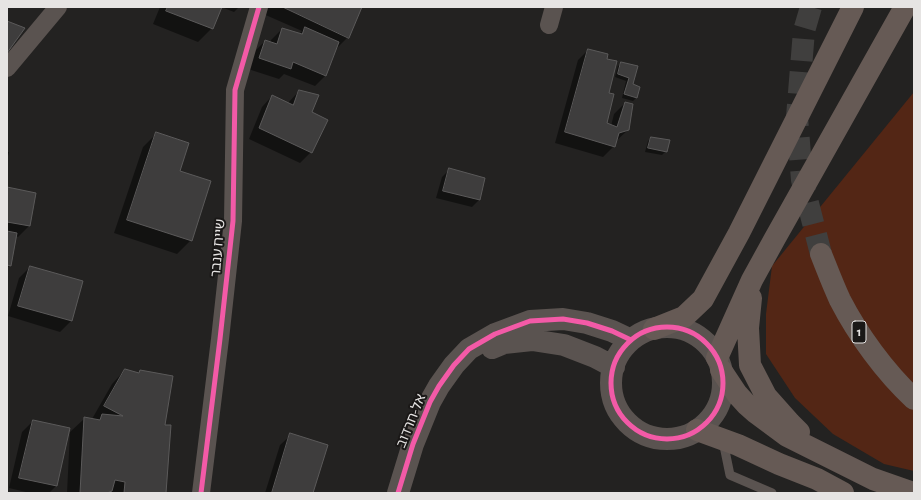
<!DOCTYPE html>
<html>
<head>
<meta charset="utf-8">
<style>
	body { margin:0 }
	#map { position:relative; width:921px; height:500px; overflow:hidden; background:#232221; font-family:"Alegreya Sans",sans-serif }
	canvas { display:block }
	.frame { position:absolute; inset:0; border:8px solid #e6e4e3; pointer-events:none }
</style>
</head>
<body>
<div id="map">
<canvas width="921" height="500"></canvas>
<div class="frame"></div>
</div>
<script>
const ctx = document.querySelector('canvas').getContext('2d');
ctx.lineJoin = 'round';
function paint(path, color) {
  ctx.fillStyle = color;
  ctx.fill(path, 'evenodd');
}
function stroke(path, color, width, dash) {
  ctx.strokeStyle = color;
  ctx.lineWidth = width;
  ctx.lineCap = dash ? 'butt' : 'round';
  ctx.setLineDash(dash || []);
  ctx.stroke(path);
}
function write(font, color, halo, rows, align = 'center') {
  ctx.font = font + ' "Alegreya Sans","Noto Sans Hebrew",sans-serif';
  ctx.lineWidth = 4;
  ctx.setLineDash([]);
  ctx.textBaseline = 'middle';
  ctx.strokeStyle = halo;
  ctx.fillStyle = color;
  for (const [text, x, y, turn = 0] of rows) {
    ctx.save();
    ctx.translate(x, y);
    ctx.rotate((+turn || 0) * Math.PI / 180);
    ctx.textAlign = isNaN(turn) ? turn : align;
    if (halo) ctx.strokeText(text, 0, 0);
    ctx.fillText(text, 0, 0);
    ctx.restore();
  }
}
const green = new Path2D(`
	M914,92V471L884,464L833,434L795,398L766,354V314L772,266Z`);
const shadow = new Path2D(`
	M160,7H221L212,28L198,42L153,24Z
	M221,7H239L234,12Z
	M253,7H361L348,37L337,48L336,47L325,76L315,86L284,74L279,79L248,69L254,52L265,41L270,43L271,40L282,29L299,34L302,31L252,9Z
	M588,50L606,60L608,93L606,124L611,126L614,114L625,103L628,130L616,141L614,146L603,157L555,143L578,60Z
	M622,63L632,84L636,98L633,101L622,98L626,81L615,77L618,66Z
	M299,91L311,113V152L300,163L249,139L262,107L272,96L288,103Z
	M157,133L179,171L191,240L177,254L114,233L143,147Z
	M651,138L666,151L662,155L645,152L648,141Z
	M7,152H9L7,160Z
	M449,170L480,199L472,207L436,198L442,177Z
	M7,188L29,226L18,237L16,236L10,265L7,268Z
	M30,267L82,282L71,321L60,332L8,316L19,278Z
	M125,370L137,374L140,371L163,426L165,493H67L70,432L84,419H92L112,384Z
	M33,421L69,429L56,486L49,493H30L9,488L22,432Z
	M291,435L312,493H265L280,445Z`);
const building = new Path2D(`
	M168,7H222L213,29L166,11Z
	M283,7H362L349,38Z
	M7,21L25,28L7,53Z
	M305,27L339,42L326,76L293,62L291,69L259,58L265,40L277,44L282,28L302,34Z
	M588,49L608,54L607,59L617,61L609,93L614,94L607,123L617,127L625,102L633,104L629,130L619,133L615,147L565,132Z
	M621,62L638,66L633,84L640,87L637,98L624,94L629,78L618,74Z
	M299,90L319,95L312,112L328,120L312,153L259,128L272,95L293,105Z
	M156,132L189,143L180,171L211,181L192,241L127,220Z
	M651,137L670,140L667,152L648,148Z
	M449,168L485,178L480,200L443,191Z
	M7,187L36,193L30,226L7,222Z
	M7,231L17,233L11,266L7,265Z
	M30,266L83,281L72,321L18,306Z
	M125,369L139,373L140,370L173,376L165,425H171L166,493H124L125,482L115,480L112,491L107,493H80L84,417L100,420L102,414L123,416L104,406Z
	M33,420L70,428L57,486L19,478Z
	M290,433L328,445L313,493H272Z`);
const trunkTunnel = new Path2D(`
	M811,7L804,31L797,117L802,180L821,254`);
const service = new Path2D(`
	M723,441L730,475L772,493`);
const minor = new Path2D(`
	M549,25L554,7
	M7,68L58,7
	M201,493L220,339L233,221L235,90L259,7`);
const tertiary = new Path2D(`
	M611 383a56 56 0 1 1 112 0a56 56 0 1 1-112 0Z
	M492,348L504,343L532,340L564,345L595,357L614,367
	M398,493L413,444L430,402L439,386L454,365L469,349L495,334L530,321L563,319L587,323L612,331L631,340`);
const trunk = new Path2D(`
	M821,254C827,269 833,285 840,300C858,335 885,372 914,399
	M751,298L748,328L750,365L766,396L790,423L799,432
	M654,329L684,317L703,299L739,233L853,7
	M717,358L752,280L774,240L905,7
	M721,370L737,394L747,405L756,413L787,436L873,479L913,493
	M697,430L738,445L779,464L817,479L843,493`);
const cycleway = new Path2D(`
	M611 383a56 56 0 1 1 112 0a56 56 0 1 1-112 0Z
	M201,493L220,339L233,221L235,90L259,7
	M398,493L413,444L430,402L439,386L454,365L469,349L495,334L530,321L563,319L587,323L612,331L631,340`);
const shields = [
	[859,332,14]
];
const shieldNames = [
	["1",859,332]
];
const streetNames = [
	["שייח ענבר",218,248,-85],
	["אל-חרדוב",411,421,-68]
];
paint(green, '#532615');
paint(shadow, '#0007');
paint(building, '#3e3d3d');
stroke(building, '#5b5a5a', 1);
stroke(trunkTunnel, '#403f3e', 22, [22, 11]);
stroke(service, '#5a5350', 9);
stroke(minor, '#5a5350', 18);
stroke(tertiary, '#5a5350', 22);
stroke(trunk, '#665a55', 22);
stroke(cycleway, '#f35aa7', 5);
for (const [x, y, w] of shields) {
  const box = new Path2D();
  box.roundRect(x - w / 2, y - 11, w, 22, 3);
  ctx.fillStyle = '#1a1817';
  ctx.fill(box);
  stroke(box, '#e6e4e3', 1);
}
write('bold 13px', '#e6e4e3', null, shieldNames);
write('14px', '#e6e4e3', '#1a1817', streetNames);
</script>
</body>
</html>
